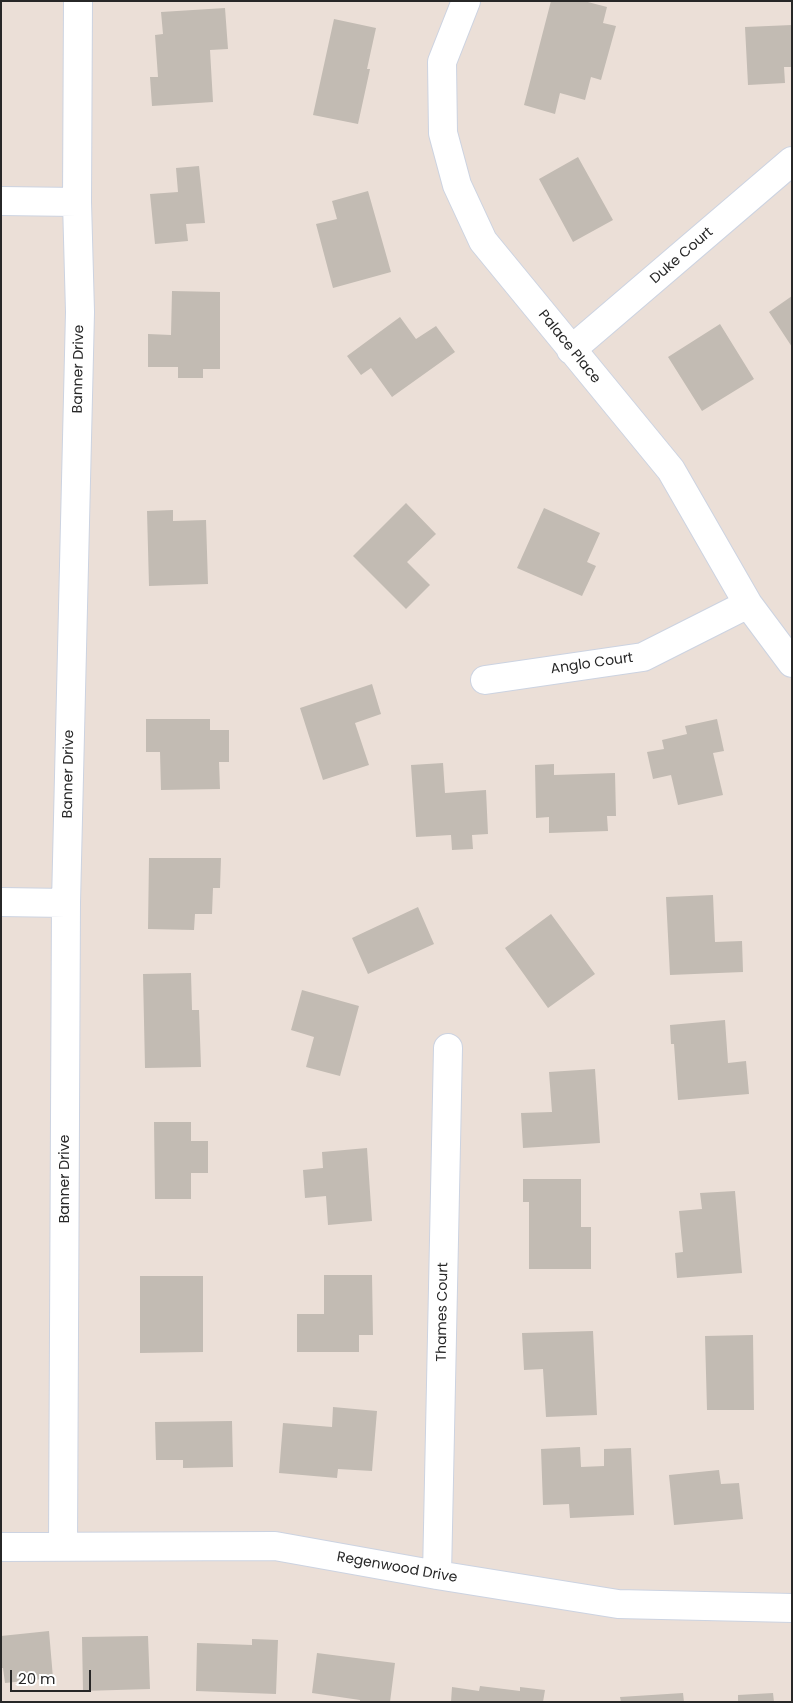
<!DOCTYPE html>
<html>
<head>
<meta charset="utf-8">
<style>
	body { margin:0 }
	#map { position:relative; width:793px; height:1703px; overflow:hidden; background:#ebdfd7; font-family:Poppins,sans-serif }
	canvas { display:block }
	.frame { position:absolute; inset:0; border:2px solid #272727; pointer-events:none }
	.scale { position:absolute; left:10px; top:1670px; width:81px; height:22px; box-sizing:border-box; border:2px solid #272727; border-top:0; padding-left:6px; font-size:15px; line-height:18px; white-space:nowrap; color:#272727; -webkit-text-stroke:4px #fff; paint-order:stroke }
</style>
</head>
<body>
<div id="map">
<canvas width="793" height="1703"></canvas>
<div class="frame"></div>
<div class="scale">20 m</div>
</div>
<script>
const ctx = document.querySelector('canvas').getContext('2d');
ctx.lineJoin = 'round';
function paint(path, color) {
  ctx.fillStyle = color;
  ctx.fill(path, 'evenodd');
}
function stroke(path, color, width, dash) {
  ctx.strokeStyle = color;
  ctx.lineWidth = width;
  ctx.lineCap = dash ? 'butt' : 'round';
  ctx.setLineDash(dash || []);
  ctx.stroke(path);
}
function write(font, color, halo, rows, align = 'center') {
  ctx.font = font + ' Poppins,sans-serif';
  ctx.lineWidth = 4.5;
  ctx.setLineDash([]);
  ctx.textBaseline = 'middle';
  ctx.strokeStyle = halo;
  ctx.fillStyle = color;
  for (const [text, x, y, turn = 0] of rows) {
    ctx.save();
    ctx.translate(x, y);
    ctx.rotate((+turn || 0) * Math.PI / 180);
    ctx.textAlign = isNaN(turn) ? turn : align;
    if (halo) ctx.strokeText(text, 0, 0);
    ctx.fillText(text, 0, 0);
    ctx.restore();
  }
}
const building = new Path2D(`
	M551,1H584L607,7L603,23L616,26L601,80L591,77L585,100L560,93L555,114L524,105Z
	M225,8L228,49L210,50L213,102L152,106L150,77H158L155,35L163,34L161,12Z
	M334,19L376,28L367,69H370L358,124L313,115Z
	M792,25V67H784L785,83L748,85L745,27Z
	M578,157L613,220L573,242L539,179Z
	M199,166L205,223L186,224L188,241L155,244L150,194L178,192L176,168Z
	M368,191L391,272L333,288L316,224L337,219L332,201Z
	M172,291L220,292V369H203V378H178V367H148V334L171,335Z
	M792,296V347L769,312Z
	M400,317L416,339L436,326L455,352L392,397L371,368L361,375L347,356Z
	M720,324L754,379L702,411L668,357Z
	M406,503L436,534L407,562L430,585L406,609L353,556Z
	M544,508L600,533L587,562L596,566L582,596L517,568Z
	M173,510V521L206,520L208,584L149,586L147,511Z
	M372,684L381,714L355,723L369,765L323,780L300,708Z
	M146,719H210V730H229V762H219L220,789L161,790L160,752H146Z
	M717,719L724,751L713,753L723,795L678,805L671,775L653,779L647,752L664,749L662,740L687,734L685,726Z
	M443,763L445,793L486,790L488,834L472,835L473,849L452,850L451,835L416,837L411,765Z
	M554,764V775L615,773L616,816H607L608,831L549,833V817L536,818L535,765Z
	M149,858H221L220,888H213L212,914H195L194,930L148,929Z
	M713,895L715,942L742,941L743,972L670,975L666,897Z
	M418,907L434,944L368,974L352,938Z
	M551,914L595,974L548,1008L505,948Z
	M191,973L192,1010H199L201,1067L145,1068L143,974Z
	M302,990L359,1006L340,1076L306,1067L314,1037L291,1030Z
	M725,1020L728,1063L746,1061L749,1094L678,1100L674,1044H671L670,1025Z
	M595,1069L600,1143L523,1148L521,1113L552,1112L549,1072Z
	M154,1122H191V1141H208V1173H191V1199H155Z
	M367,1148L372,1221L328,1225L326,1196L305,1198L303,1170L323,1168L322,1152Z
	M523,1179H581V1227H591V1269H529V1202H523Z
	M735,1191L742,1273L677,1278L675,1253L683,1252L679,1211L702,1209L700,1193Z
	M324,1275H372L373,1335H359V1352H297V1314H324Z
	M140,1276H203V1352L140,1353Z
	M593,1331L597,1415L546,1417L543,1369L524,1370L522,1333Z
	M753,1335L754,1410H707L705,1336Z
	M333,1407L377,1411L372,1471L338,1469L337,1478L279,1473L283,1423L332,1427Z
	M232,1421L233,1467L183,1468V1460H156L155,1422Z
	M580,1447L581,1467L604,1466V1449L631,1448L634,1515L570,1518L569,1504L543,1505L541,1449Z
	M719,1470L721,1484L739,1483L743,1519L674,1525L669,1475Z
	M49,1631L53,1678L5,1683L3,1668H1V1636Z
	M148,1636L150,1689L83,1691L82,1637Z
	M252,1639L278,1640L276,1694L196,1691L197,1643L252,1645Z
	M317,1653L395,1663L390,1702H360V1700L312,1693Z
	M480,1686L520,1691V1687L545,1690L543,1702H451L452,1687L479,1691Z
	M683,1693L684,1702H621L620,1697Z
	M773,1693L774,1702H738V1695Z`);
const minor = new Path2D(`
	M466,1L442,62L443,133L457,185L483,241L671,470L748,604L792,663
	M1,201L77,202
	M571,350L792,161
	M485,680L643,657L748,604
	M1,902L66,903
	M63,1546L66,903L80,312L77,202L78,1
	M1,1547L275,1546L437,1575L618,1604L792,1608
	M437,1575L448,1048`);
const streetNames = [
	["Duke Court",682,256,-41],
	["Palace Place",569,347,51],
	["Banner Drive",79,369,-89],
	["Anglo Court",592,664,-8],
	["Banner Drive",69,774,-89],
	["Banner Drive",65,1179,-90],
	["Thames Court",443,1312,-89],
	["Regenwood Drive",397,1568,10]
];
paint(building, '#c2bbb3');
stroke(minor, '#ccd3e1', 30);
stroke(minor, '#fff', 28);
write('14px', '#272727', '#fff', streetNames);
</script>
</body>
</html>
